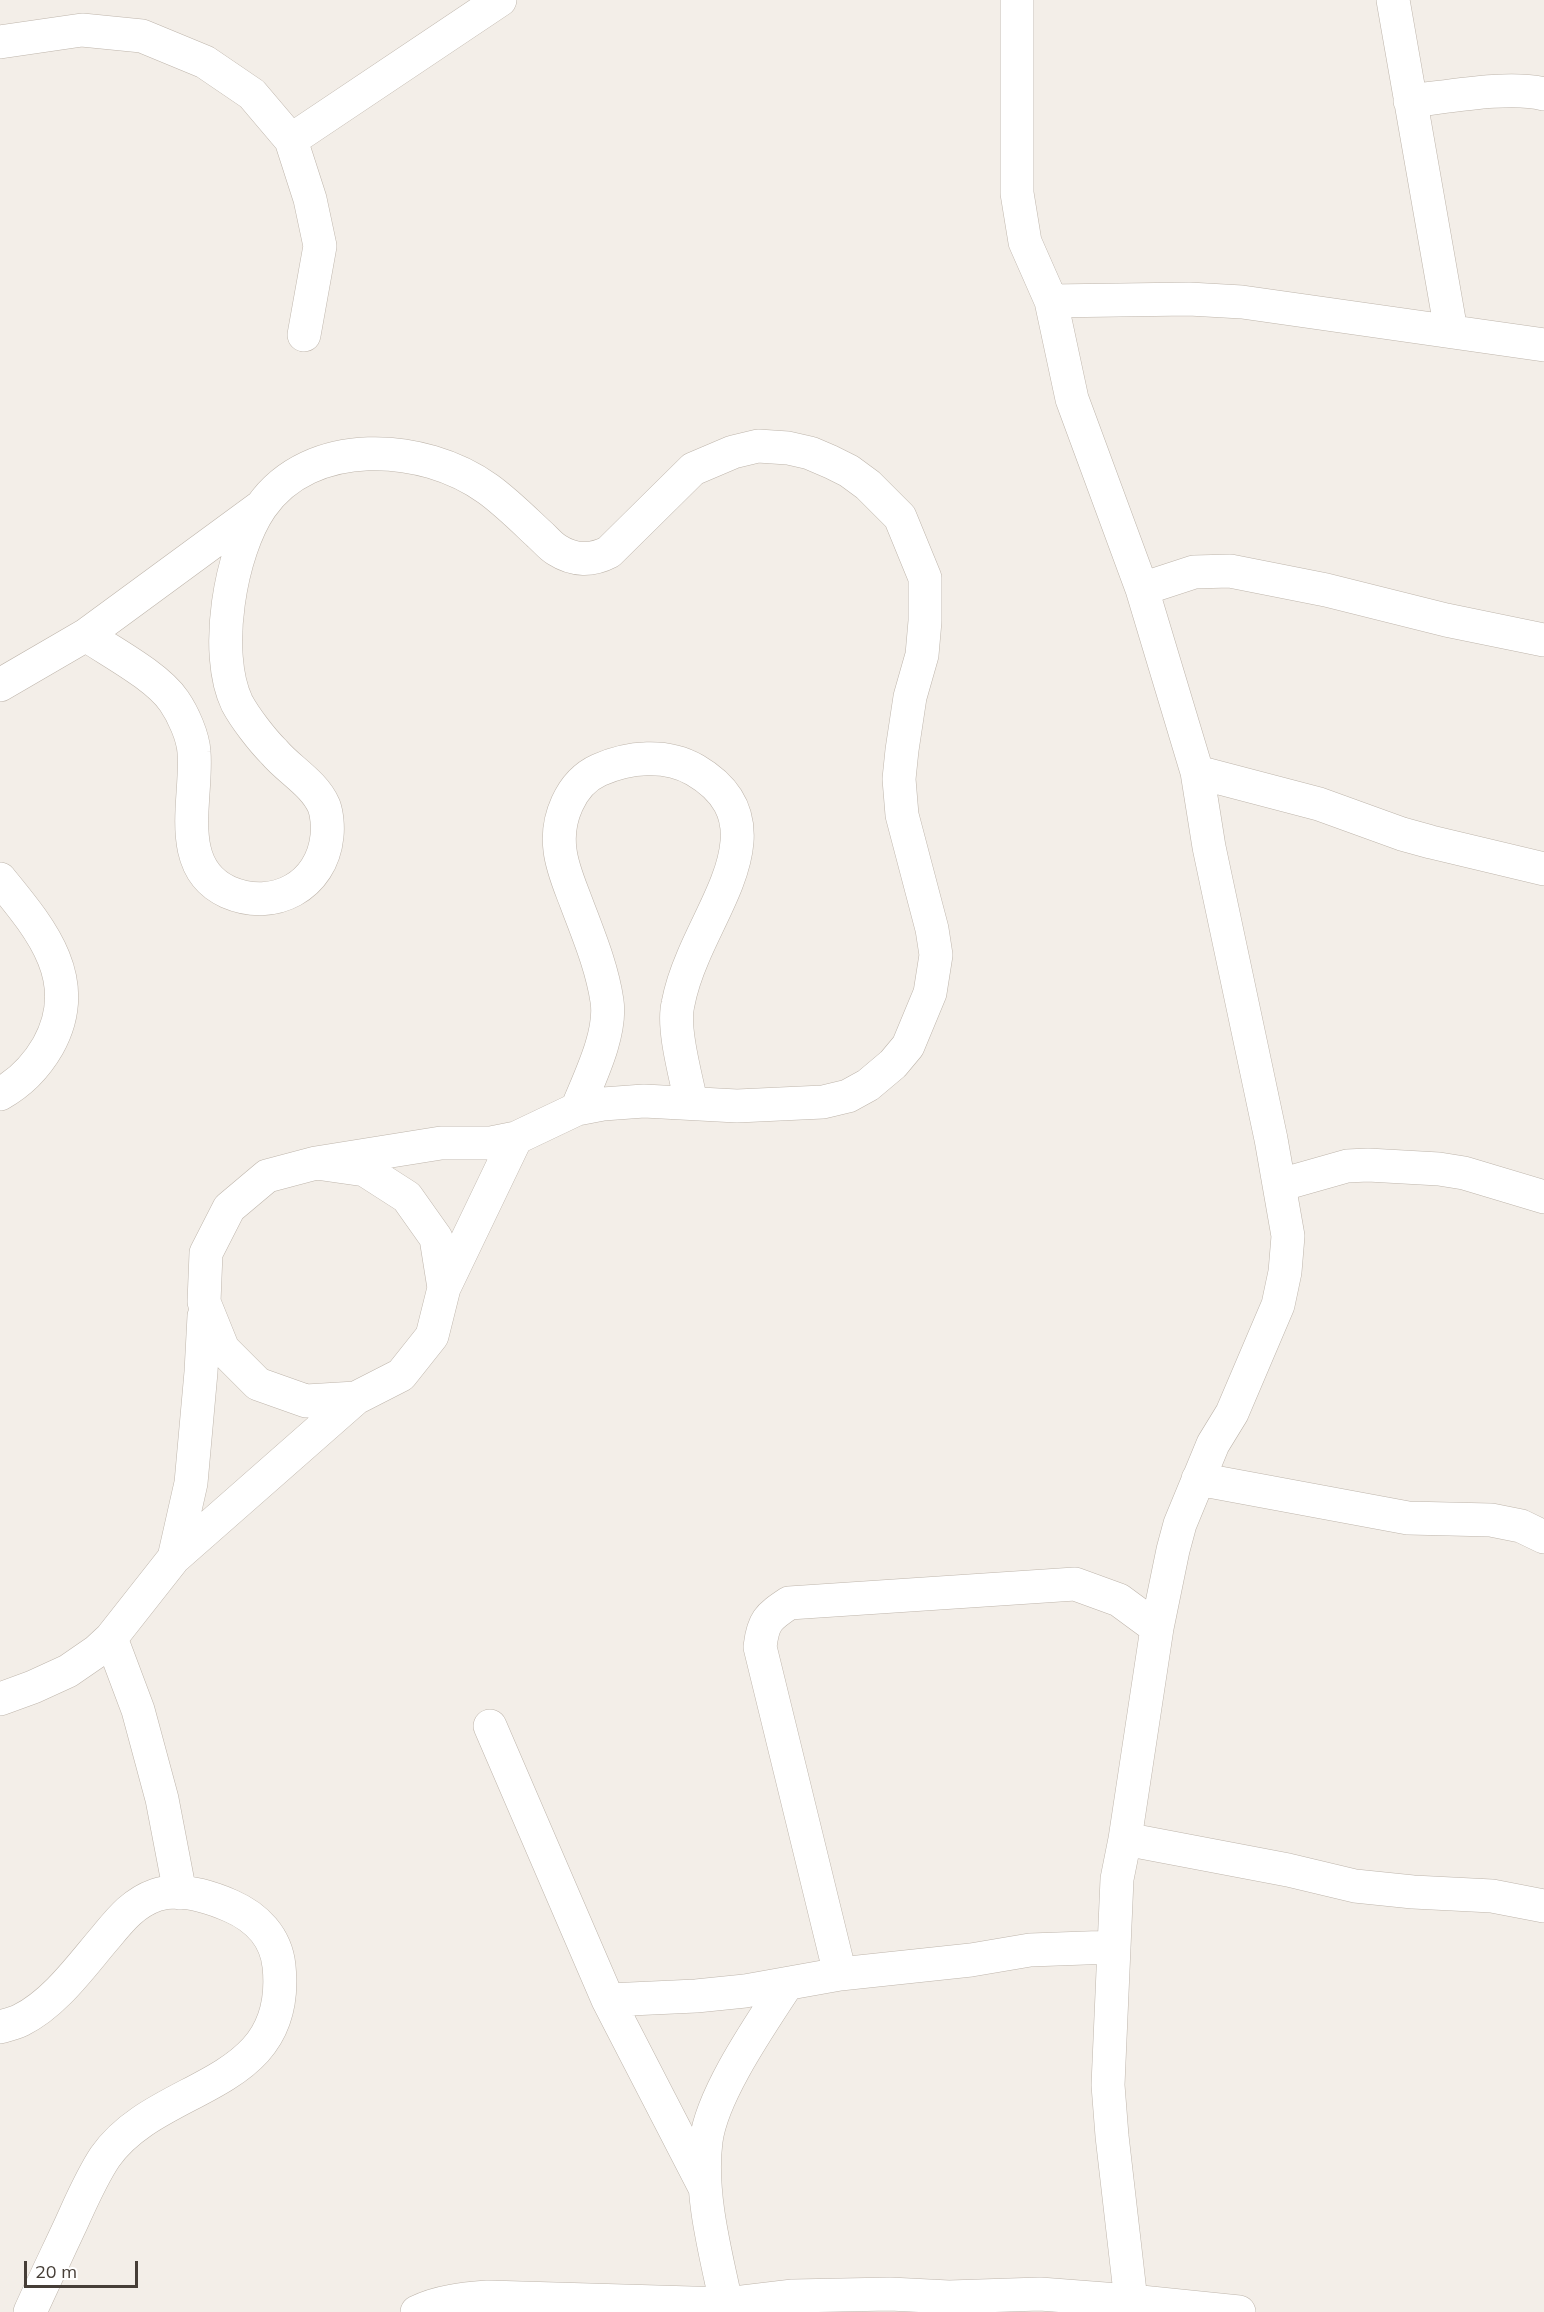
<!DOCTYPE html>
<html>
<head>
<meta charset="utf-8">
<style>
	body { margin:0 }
	#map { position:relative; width:1544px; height:2312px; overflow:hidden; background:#f3eee8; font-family:Mulish,sans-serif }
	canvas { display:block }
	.scale { position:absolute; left:24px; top:2261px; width:114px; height:27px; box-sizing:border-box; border:3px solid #463e37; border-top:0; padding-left:8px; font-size:18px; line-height:21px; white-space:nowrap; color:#463e37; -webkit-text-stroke:4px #fff; paint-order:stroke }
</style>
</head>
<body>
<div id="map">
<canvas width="1544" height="2312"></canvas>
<div class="scale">20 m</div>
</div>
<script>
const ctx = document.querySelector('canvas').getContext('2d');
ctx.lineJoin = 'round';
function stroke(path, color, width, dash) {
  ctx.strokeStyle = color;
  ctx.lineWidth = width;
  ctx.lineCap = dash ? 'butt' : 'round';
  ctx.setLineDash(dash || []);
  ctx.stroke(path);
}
const minor = new Path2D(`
	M1017,0V193L1025,242L1051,301L1072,399L1142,589L1197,772L1209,847L1271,1139L1288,1236L1285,1272L1278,1305L1232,1413L1213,1444L1180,1524L1173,1550L1157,1628L1125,1839L1117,1879L1108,2085L1112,2136L1131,2301
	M1393,0L1451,331
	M0,42L82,30L142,36L205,62L252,94L291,140L310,199L320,246L304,335
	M1410,101C1447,97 1509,85 1544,94
	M291,140L500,0
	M1051,301L1189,299L1242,302L1544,345
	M1142,589L1194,572L1230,571L1326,590L1446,620L1544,640
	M86,635C111,652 157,676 174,701C183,714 193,736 194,752C198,797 173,867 228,892C274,912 322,886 327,836C328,827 327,814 324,806C314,783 289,770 274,752C262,740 245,718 237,703C213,653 230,552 261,507C310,436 423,442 488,489C506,502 523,519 539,534C545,539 550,546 557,550C574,561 592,561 609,552L693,469L733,452L758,446L788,448L810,453L831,462L849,471L868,485L900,517L925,578V621L922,655L910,697L902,750L899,779L902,815L932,929L936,955L930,993L908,1046L893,1064L868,1085L848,1096L823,1102L737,1106L644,1101L603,1104L577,1109L516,1138L491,1143H441L316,1163L267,1176L229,1208L206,1253L204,1302L223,1349L258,1384L306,1401L356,1398L401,1375L432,1336L444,1288L436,1238L407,1197L365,1170L316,1163
	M0,685L86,635L259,508
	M1197,772L1319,804L1402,834L1431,842L1544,869
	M0,879C40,928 85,980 48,1046C37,1065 20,1083 0,1094
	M577,1109C589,1079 612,1034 607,1001C602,967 588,934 576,902C570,886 562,868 560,850C556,820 570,783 599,770C628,757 666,753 695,770C777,818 719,894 693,957C687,971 681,988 678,1004C672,1028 686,1077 691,1102
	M1280,1185L1347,1166L1368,1165L1439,1169L1464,1173L1544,1197
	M444,1288L516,1138
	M1198,1479L1408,1518L1491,1520L1521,1526L1544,1537
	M174,1558L191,1483L201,1372L204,1316
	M111,1638L138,1710L162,1799L180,1893
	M0,1699L33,1687L68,1671L97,1651L111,1638L174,1558L356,1398
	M490,1726L608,2000L704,2186
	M1125,1839L1288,1870L1355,1886L1413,1892L1492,1896L1544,1906
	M840,1974L760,1647C763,1621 768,1617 789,1603L1075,1584L1119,1600L1157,1628
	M608,2000L696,1996L745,1991L840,1974L971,1960L1030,1950L1113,1947
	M0,2027C7,2025 15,2023 21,2020C55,2003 81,1966 105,1938C120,1920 133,1903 156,1895C180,1887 208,1896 231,1906C256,1917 276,1937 279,1966C292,2091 159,2080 105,2157C91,2178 81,2202 70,2226C57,2254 43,2283 30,2312
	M417,2312C439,2301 464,2299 488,2297L726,2304L793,2296L890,2294L949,2297L1040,2294L1131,2301L1239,2312
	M728,2312C717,2258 699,2196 706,2141C712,2094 761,2024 787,1984`);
stroke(minor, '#beb5ab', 34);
stroke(minor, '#fff', 33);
</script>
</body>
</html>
